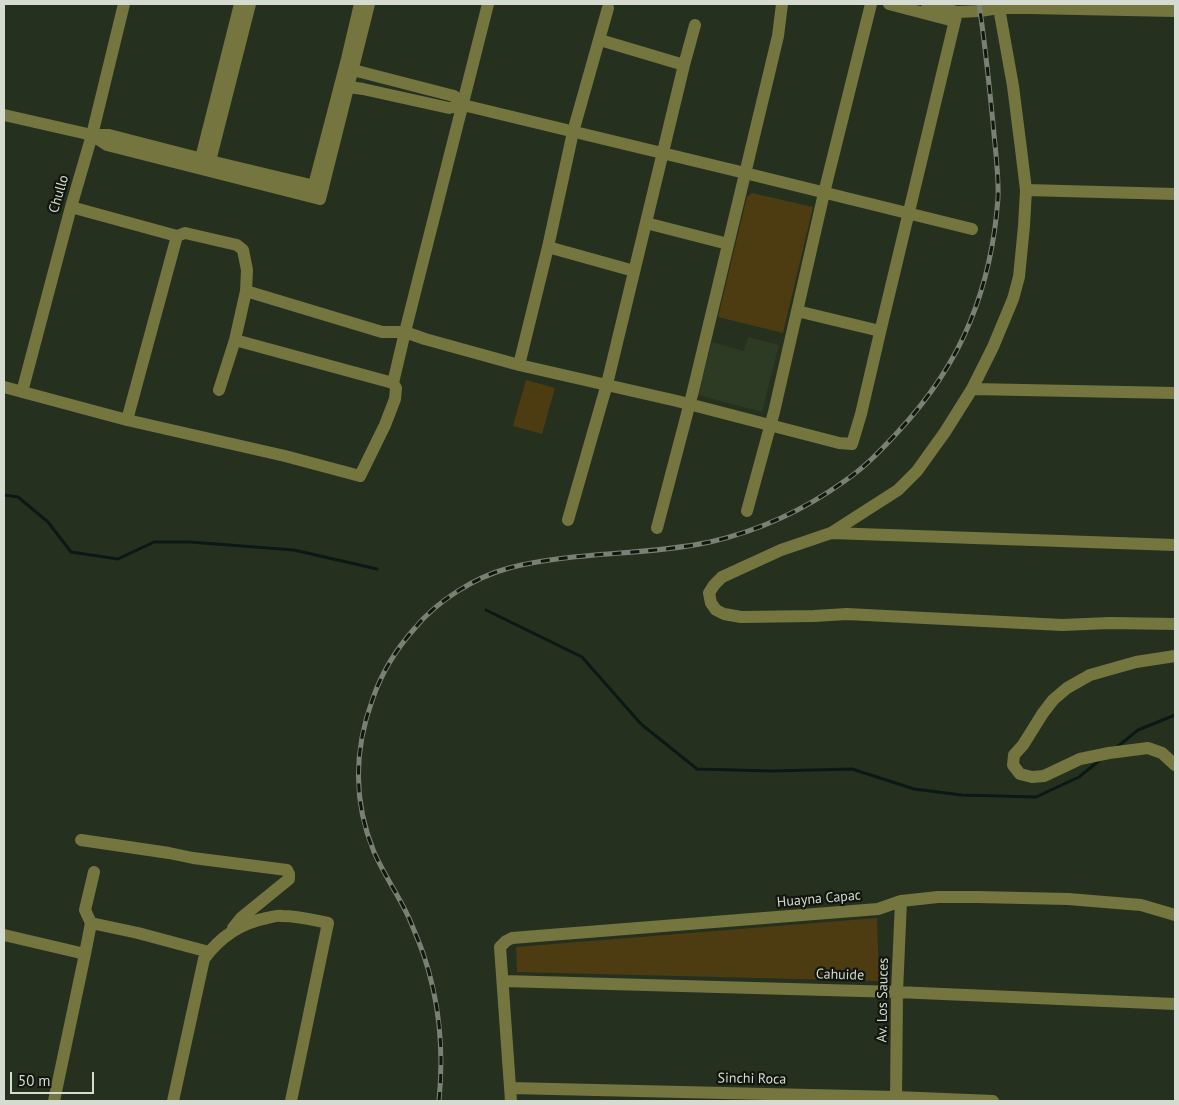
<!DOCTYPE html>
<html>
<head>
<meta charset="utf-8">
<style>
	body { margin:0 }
	#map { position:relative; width:1179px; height:1105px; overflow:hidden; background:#26301f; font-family:"PT Sans",sans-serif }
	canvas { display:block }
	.frame { position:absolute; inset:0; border:5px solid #d5dbd0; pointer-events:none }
	.scale { position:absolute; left:10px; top:1072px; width:84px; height:22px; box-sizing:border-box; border:2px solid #d5dbd0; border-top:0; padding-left:6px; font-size:15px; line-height:18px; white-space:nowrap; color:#d5dbd0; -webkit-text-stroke:4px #12160f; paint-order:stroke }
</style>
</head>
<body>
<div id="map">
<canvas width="1179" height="1105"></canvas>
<div class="frame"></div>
<div class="scale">50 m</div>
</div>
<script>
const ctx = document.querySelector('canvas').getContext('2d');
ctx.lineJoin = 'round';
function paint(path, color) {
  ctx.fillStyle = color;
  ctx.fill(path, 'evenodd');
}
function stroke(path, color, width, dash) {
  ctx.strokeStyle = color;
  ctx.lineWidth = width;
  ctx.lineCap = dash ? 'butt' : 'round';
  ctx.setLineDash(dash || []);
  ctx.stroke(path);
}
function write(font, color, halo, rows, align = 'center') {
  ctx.font = font + ' "PT Sans",sans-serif';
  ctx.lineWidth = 4.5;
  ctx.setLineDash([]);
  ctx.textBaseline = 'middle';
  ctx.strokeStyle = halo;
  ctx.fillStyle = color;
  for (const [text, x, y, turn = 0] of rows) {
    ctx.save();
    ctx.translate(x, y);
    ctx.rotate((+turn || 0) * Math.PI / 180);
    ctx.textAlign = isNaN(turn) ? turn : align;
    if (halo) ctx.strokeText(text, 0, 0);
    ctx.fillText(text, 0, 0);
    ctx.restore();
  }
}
const built = new Path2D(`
	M748,337L779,345L762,412L698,395L712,342L744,351Z`);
const green = new Path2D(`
	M752,193L813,207L783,333L718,317L747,197Z
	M526,380L555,388L542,434L513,426Z
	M877,918L879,981L517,972L516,947Z`);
const stream = new Path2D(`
	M4,495L18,497L48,522L71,552L118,559L154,542H190L294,550L377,569
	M486,610L582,657L641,724L697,769L772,771L852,769L914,789L962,795L1036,797L1079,777L1100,760
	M1117,747L1138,730L1175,715`);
const minor = new Path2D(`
	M889,4L954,21
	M927,4L957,12L980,11L999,8H1029L1175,11
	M999,4V8L1013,86L1021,149L1026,190L1024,226L1019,277L1013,299L993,347L972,389L945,432L917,471L898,490L831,533L781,550L722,577L714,585L709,593L711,603L716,610L724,614L741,617L814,616L847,614L1062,625L1110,623L1175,624
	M600,40L684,65
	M353,70L454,96L463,105
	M349,87L363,89L449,108L463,105L745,173L972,229
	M4,115L92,135H109L210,161L323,188
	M92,135L107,145L320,199L369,4
	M210,161L250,4
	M199,166L240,4
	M1026,190L1175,194
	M312,193L347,59L360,4
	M71,207L177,236L185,233L237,245L243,250L247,270L246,291L235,340L219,390
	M646,223L728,244
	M548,247L634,271
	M246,291L382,332H405L425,339L519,365L677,401L839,443L852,444L861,414L882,324L957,12
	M797,311L880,331
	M235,340L393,383
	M519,365L548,247L573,132L608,8
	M4,387L127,420L285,456L360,476L385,425L395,399L396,388L393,383L405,332L488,4
	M972,389L1175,393
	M22,392L71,207L92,135L124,4
	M127,420L177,236
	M747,511L774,412L824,193L871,4
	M568,520L607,384L684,65L695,25
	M657,528L693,391L778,36L782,4
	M831,533L1175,545
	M1175,656L1136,662L1090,675L1067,688L1053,700L1043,713L1023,745L1014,755L1013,765L1020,774L1032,777L1044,776L1080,759L1109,753L1148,748L1162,753L1175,765
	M81,840L169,853L193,858L287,870L289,874V879L241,918L233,928
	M91,923L138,933L209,952
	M4,935L85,954
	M503,981L897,992L1175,1004
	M510,1088L896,1097L993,1101
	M54,1101L85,954L91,923L85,910L94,872
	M173,1101L204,959C219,938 241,923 267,918C272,917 277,915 282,916C298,916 313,920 328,923L291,1101
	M511,1101L500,947L506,941L512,938L878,909L901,901L938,897H977L1068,899L1141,905L1175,915
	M896,1101L897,992L901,901`);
const rail = new Path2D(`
	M439,1101C444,1050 440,1002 423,953C419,942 414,930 409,918C399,896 384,875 374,852C353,801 354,749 373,698C382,672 397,648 415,628C437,601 475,577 509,568C575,551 644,556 710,542C758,531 806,509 846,480C865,467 880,451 896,434C926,402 953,364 970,322C986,283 995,241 998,198C999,174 995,148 993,123C989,83 985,43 979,4`);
const streetNames = [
	["Chullo",59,194,-74],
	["Huayna Capac",819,899,-5],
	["Cahuide",840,975,2],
	["Av. Los Sauces",883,1000,-89],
	["Sinchi Roca",752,1079,1]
];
paint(built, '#2d3a24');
paint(green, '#4d3c12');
stroke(stream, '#0a1916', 3);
stroke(minor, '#74753f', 12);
stroke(rail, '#798173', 5);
stroke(rail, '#12160f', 3, [9]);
write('14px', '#d5dbd0', '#12160f', streetNames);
</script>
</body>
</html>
